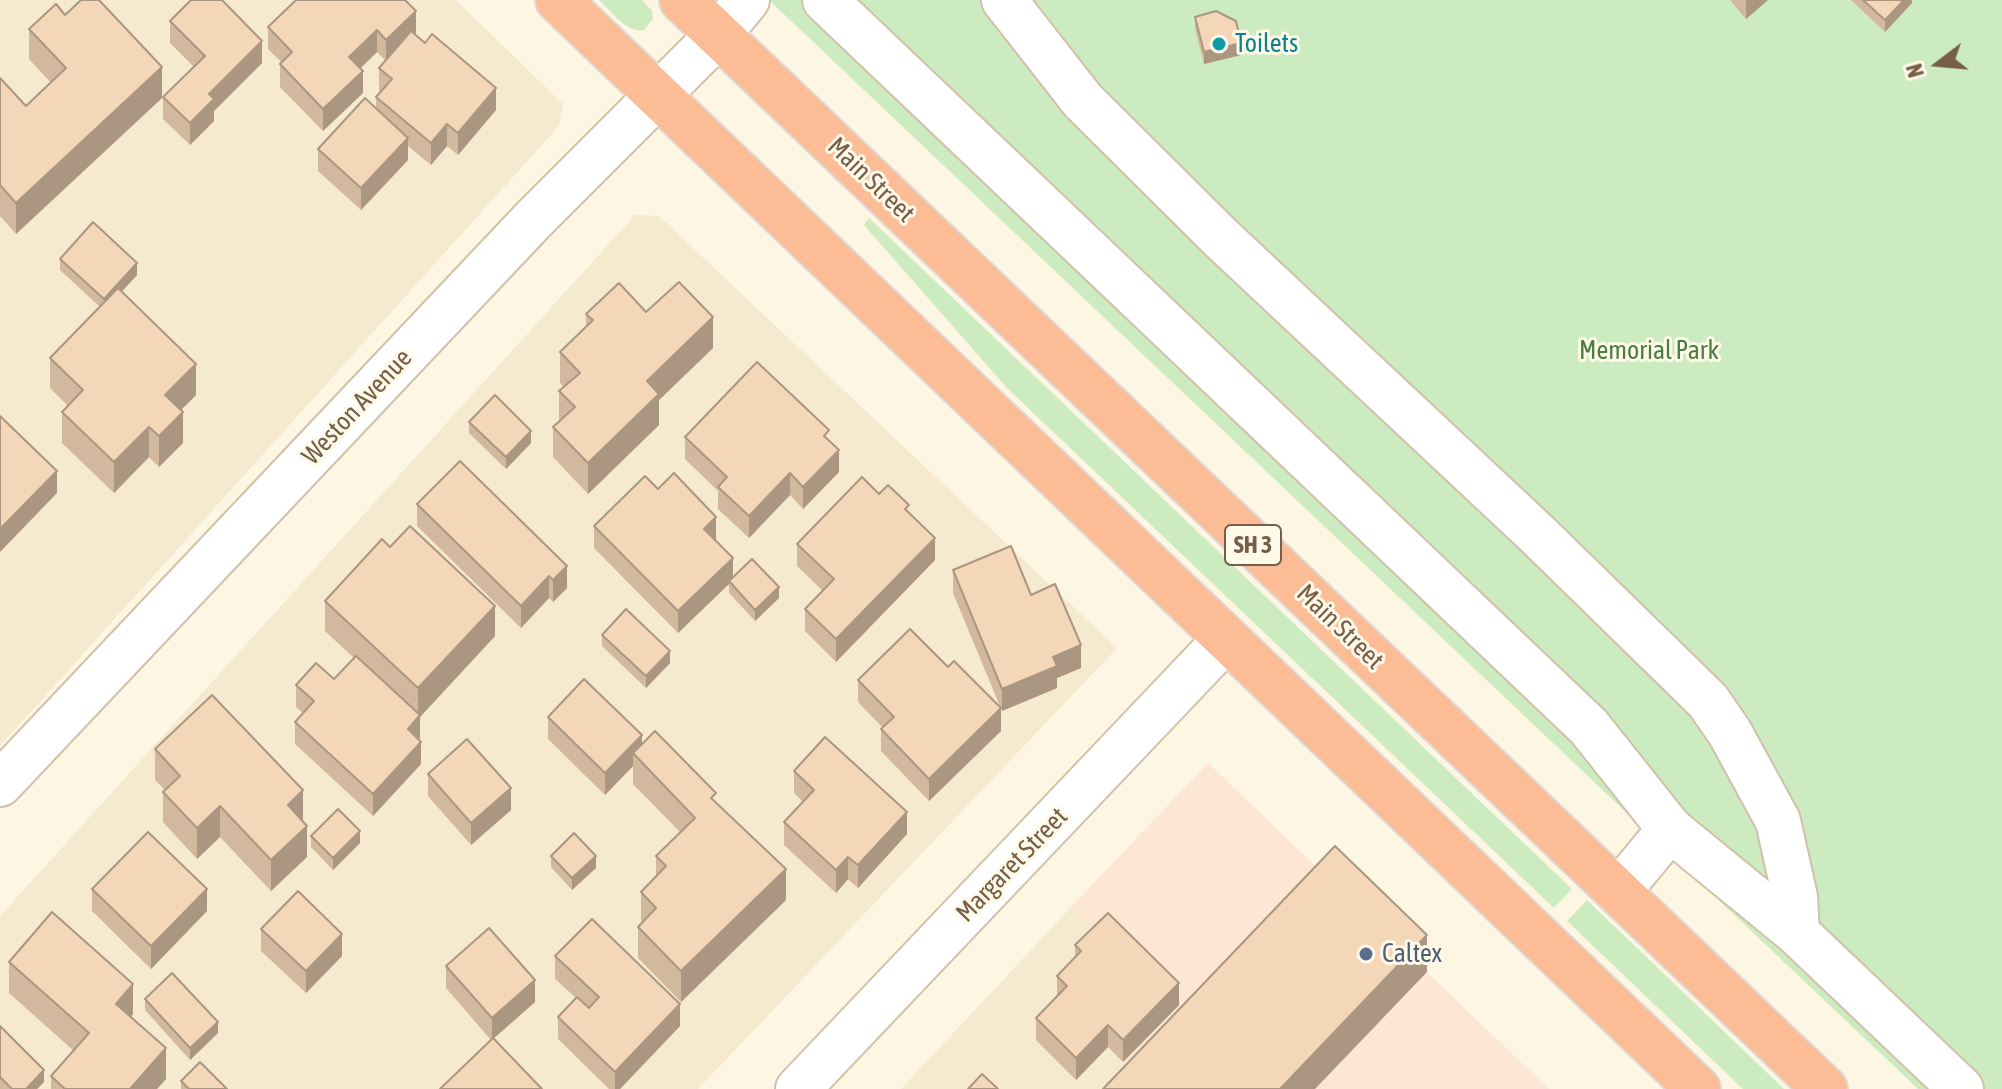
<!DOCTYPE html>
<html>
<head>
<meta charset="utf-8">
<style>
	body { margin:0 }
	#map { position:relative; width:2002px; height:1089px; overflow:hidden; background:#fdf6e2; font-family:"Asap Condensed",sans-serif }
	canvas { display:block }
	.north { position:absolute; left:1898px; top:24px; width:80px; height:80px; -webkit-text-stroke:6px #fff9e9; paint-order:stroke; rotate:254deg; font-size:22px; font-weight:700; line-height:32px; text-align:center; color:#765e47 }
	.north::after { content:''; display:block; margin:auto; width:28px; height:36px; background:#765e47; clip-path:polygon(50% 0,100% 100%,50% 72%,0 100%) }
</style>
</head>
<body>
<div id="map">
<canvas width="2002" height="1089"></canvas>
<div class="north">N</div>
</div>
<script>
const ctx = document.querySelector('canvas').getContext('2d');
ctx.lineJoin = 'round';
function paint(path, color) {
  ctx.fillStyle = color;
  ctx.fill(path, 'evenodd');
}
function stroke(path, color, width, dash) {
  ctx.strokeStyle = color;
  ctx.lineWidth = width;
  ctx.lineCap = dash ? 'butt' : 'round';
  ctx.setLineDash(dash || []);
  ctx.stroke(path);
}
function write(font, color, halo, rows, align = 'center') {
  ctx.font = font + ' "Asap Condensed",sans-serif';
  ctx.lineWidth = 6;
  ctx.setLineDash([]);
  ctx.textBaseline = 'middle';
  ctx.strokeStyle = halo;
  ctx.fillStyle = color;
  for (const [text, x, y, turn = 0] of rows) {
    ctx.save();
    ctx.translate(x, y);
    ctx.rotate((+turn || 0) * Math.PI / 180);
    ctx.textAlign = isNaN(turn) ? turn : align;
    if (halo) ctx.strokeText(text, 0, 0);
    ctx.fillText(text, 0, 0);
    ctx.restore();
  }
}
const residential = new Path2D(`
	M0,0H456L563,104L559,126L0,746Z
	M635,215L659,216L1117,648L698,1089H0V916Z
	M1073,905L1191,1019L1124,1089H901Z`);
const commercial = new Path2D(`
	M1208,763L1549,1089H1124L1191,1019L1073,905Z`);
const green = new Path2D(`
	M599,0H642L652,11L653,19L644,30C626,33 612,12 599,0Z
	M769,0H2002V1089H1918Z
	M869,218L1572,889L1554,908L1007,388L864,225Z
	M1587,900L1784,1089H1743L1567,921Z`);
const minor = new Path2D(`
	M825,0L1589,727L1670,829L1797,933L1961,1089
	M1004,0L1083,101L1222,239L1537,534L1708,701L1730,733L1778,821L1795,897L1797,933
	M0,784L533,220L718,35L747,0
	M1618,892L1670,829
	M798,1089L1225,640`);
const highway = new Path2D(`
	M558,0L1698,1089
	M682,0L1825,1089`);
const wall = new Path2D(`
	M296,0L416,33L414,34L496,110L458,155L447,146L431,165L408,146V160L361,210L318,171V149L376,109V97L381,92L379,90V68L386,61L377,52L360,69L363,93L323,131L280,87V64L282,63L268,49V27Z
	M1730,0H1768L1746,19Z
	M1851,0H1912V3L1885,32Z
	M65,15L162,98L16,234L0,216V78L26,106L51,83L29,59V29Z
	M1195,17L1241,55L1204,64L1195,29Z
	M170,21L262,63L214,111V121L190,145L163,119V97L194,67L170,43Z
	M60,259L137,275L122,291L196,395L181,410L183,443L159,467L149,457L114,493L62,443V412L68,406L50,388V358L100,307L60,270Z
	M646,312L713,348L659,400V425L588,494L553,457V427L559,421V391L564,387L560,383V352L586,326V314Z
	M469,422L531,443L506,469L469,433Z
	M685,437L829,440L839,472L803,509L790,495L749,538L718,509V491L685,459Z
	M460,461L567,588L553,602L549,598L521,628L417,526V504Z
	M658,489L716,539L715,540L733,578L779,598L755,621L729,593V584L678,633L594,548V526Z
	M879,494L909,513L935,560L836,662L805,631V609L823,591L797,566V544Z
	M390,547L495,636L420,717V738L419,739L421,764L373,816L295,744V722L303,713L296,707V685L334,679L354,658L325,631V601Z
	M953,570L1031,595L1081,668L1057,678V688L1002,711L953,593Z
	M602,635L670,663L646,688L602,646Z
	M858,680L1001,731L929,801L881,751V729L883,728L858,702Z
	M548,717L642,744L716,802L786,900L681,1002L638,958V927L641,923V892L656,877V856L680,832L633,784V766L605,795L548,739Z
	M155,749L303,821L307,857L271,891L220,837L197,859L163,822V792L165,790L155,780Z
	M794,771L907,834L858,888L848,879L836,893L784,845V822L803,802L794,793Z
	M428,774L511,810L471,845L428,796Z
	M311,836L360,843L333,870L311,847Z
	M551,856L596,868L572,890L551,867Z
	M92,889L207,911L151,969L92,911Z
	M261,929L342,956L306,993L261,951Z
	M1075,945L1179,1005L1123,1062L1108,1047L1076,1080L1036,1040V1018L1057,996V976L1075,958Z
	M555,956L680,1026L620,1089H609L558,1039V1017L576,998L555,979Z
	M9,962L133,1014L131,1017L166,1079L157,1089H51V1076L74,1051L9,993Z
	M446,966L535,1002L491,1040L446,988Z
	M145,999L218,1033L190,1060L145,1010Z
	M0,1026L44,1082L37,1089H0Z
	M181,1081L227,1089H181Z`);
const shadedWall = new Path2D(`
	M1746,0H1768L1746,19Z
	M1904,0H1912V3L1885,32V20Z
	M416,11V33L386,62V40Z
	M377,30V52L349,79V57Z
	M262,41V63L214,111V121L190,145V123L209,94Z
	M1241,43V55L1204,64V52Z
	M162,67V98L16,234V203Z
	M363,71V93L323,131V109Z
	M496,88V110L458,155V133Z
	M447,124V146L431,165V143Z
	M408,138V160L361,210V188Z
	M137,263V275L104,311V299Z
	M713,317V348L659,400V425L588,494V463L647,381Z
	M196,364V395L165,426V395Z
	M183,412V443L159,467V436Z
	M149,427V457L114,493V462Z
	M531,431V443L506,469V457Z
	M839,450V472L803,509V487Z
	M57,471V493L0,552V529Z
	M790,473V495L749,538V516Z
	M716,517V539L704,551V529Z
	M935,538V560L836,662V639Z
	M733,558V580L678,633V611Z
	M567,566V588L553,602V580Z
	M549,576V598L521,628V606Z
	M779,587V598L755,621V610Z
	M495,606V636L420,717V738L408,751V729L418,717V688Z
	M1081,645V668L1057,678V688L1002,711V689L1053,657Z
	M670,651V663L646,688V676Z
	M1001,708V731L929,801V779Z
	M642,735V757L633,753V766L605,795V773Z
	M421,742V764L373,816V794Z
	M511,788V810L471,845V823Z
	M303,790V821L288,836V805Z
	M220,806V837L197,859V828Z
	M907,812V834L858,888V865Z
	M307,826V857L271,891V860Z
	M360,831V843L333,870V858Z
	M596,856V868L572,890V878Z
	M848,857V879L836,893V870Z
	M786,869V900L681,1002V971Z
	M207,889V911L151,969V946Z
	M342,934V956L306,993V971Z
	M1427,935V972L1315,1089H1280Z
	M535,980V1002L492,1040V1018Z
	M1179,983V1005L1123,1062V1040Z
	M133,984V1014L116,1035V1004Z
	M680,1004V1026L620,1089H615V1072Z
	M218,1022V1033L190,1060V1048Z
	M1108,1025V1047L1076,1080V1058Z
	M166,1048V1079L157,1089H130Z
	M44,1070V1082L37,1089H26Z`);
const building = new Path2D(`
	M81,0H99L162,67L16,203L0,185V78L26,106L66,68L29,29L56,4L65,15Z
	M191,0H222L262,41L209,94L214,99L190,123L163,97L205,56L170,21Z
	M296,0H405L416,11L386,40L377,30L349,57L363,71L323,109L280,64L292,52L268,27Z
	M1863,0H1904L1885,20Z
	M1216,11L1236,21L1241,43L1204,52L1195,17Z
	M411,31L425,43L432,34L496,88L458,133L447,124L431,143L376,97L392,79L379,68Z
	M365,98L408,138L361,188L318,149Z
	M93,222L137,263L104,299L60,259Z
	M679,282L713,317L647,381L659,394L588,463L553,427L575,407L559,391L580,373L560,352L593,320L586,314L619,283L646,312Z
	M118,288L196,364L165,395L183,412L159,436L149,427L114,462L62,412L83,390L50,358Z
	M757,362L829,430L824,436L839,450L803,487L790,473L749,516L718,487L727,477L685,437Z
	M495,395L531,431L506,457L469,422Z
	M0,416L57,471L0,529Z
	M460,461L567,566L553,580L549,576L521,606L417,504Z
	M674,473L716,517L704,529L733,558L678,611L594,526L645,476L658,489Z
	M862,477L879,494L888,485L909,505L905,509L935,538L836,639L805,609L834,579L797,544Z
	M410,526L495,606L418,688L325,601L382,539L390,547Z
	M1011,546L1031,595L1055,584L1081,645L1053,657L1057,666L1002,689L953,570Z
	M752,559L779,587L755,610L729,581Z
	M626,609L670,651L646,676L602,635Z
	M910,629L948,667L954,661L1001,708L929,779L881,729L894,717L858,680Z
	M356,656L420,715L408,729L421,742L373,794L295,722L314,701L296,685L316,663L334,679Z
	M584,679L642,735L605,773L548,717Z
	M212,695L303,790L288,805L307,826L271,860L220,806L197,828L163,792L180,776L155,749Z
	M655,731L716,793L711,798L786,869L681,971L638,927L656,908L641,892L666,866L656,856L695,818L633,753Z
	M825,737L907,812L858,865L848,857L836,870L784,822L814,790L794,771Z
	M467,739L511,788L471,823L428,774Z
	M338,809L360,831L333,858L311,836Z
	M148,832L207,889L151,946L92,889Z
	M574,833L596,856L572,878L551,856Z
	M1335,846L1427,935L1280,1089H1103Z
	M298,891L342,934L306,971L261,929Z
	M52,912L133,984L116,1004L166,1048L130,1089H65L51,1076L89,1033L9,962Z
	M1108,913L1179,983L1123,1040L1108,1025L1076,1058L1036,1018L1067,986L1057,976L1081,951L1075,945Z
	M592,919L680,1004L615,1072L558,1017L577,997L589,1008L599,997L555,956Z
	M489,928L535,980L492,1018L446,966Z
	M172,973L218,1022L190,1048L145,999Z
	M0,1026L44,1070L26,1089H12L0,1077Z
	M493,1038L542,1089H440Z
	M200,1062L227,1089H189L181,1081Z
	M982,1074L998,1089H968Z`);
const markers = [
	[1219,44,8,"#0f9aa8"],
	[1366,954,8,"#5c6f8a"]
];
const shields = [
	[1253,545,56]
];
const shieldNames = [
	["SH 3",1253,545]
];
const cultureNames = [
	["Toilets",1235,44]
];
const streetNames = [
	["Main Street",871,180,44],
	["Weston Avenue",357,407,-47],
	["Main Street",1340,627,44],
	["Margaret Street",1012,865,-46]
];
const parkNames = [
	["Memorial Park",1649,351]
];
const serviceNames = [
	["Caltex",1382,954]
];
paint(residential, '#f5e9d0');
paint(commercial, '#fee6d5');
paint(green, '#ccebc0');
stroke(minor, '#d1c1ab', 48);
stroke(highway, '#ded8d3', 48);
stroke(minor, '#fff', 44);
stroke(highway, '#fbbc96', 44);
paint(wall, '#d2b99e');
paint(shadedWall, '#ab9681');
paint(building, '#f4d7b8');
stroke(building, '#ab9681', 2);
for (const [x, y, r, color] of markers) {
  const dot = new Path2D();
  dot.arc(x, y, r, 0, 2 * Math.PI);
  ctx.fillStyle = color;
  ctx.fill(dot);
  stroke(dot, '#fff9e9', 3);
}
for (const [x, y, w] of shields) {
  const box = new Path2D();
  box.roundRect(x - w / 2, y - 20, w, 40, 6);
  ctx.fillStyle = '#fff9e9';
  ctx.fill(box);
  stroke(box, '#765e47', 2);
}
write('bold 24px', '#765e47', null, shieldNames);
write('26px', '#0d838f', '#fff9e9', cultureNames, 'left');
write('26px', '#765e47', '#fff9e9', streetNames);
write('26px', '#4a7d3f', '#fff9e9', parkNames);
write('26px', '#4e5e75', '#fff9e9', serviceNames, 'left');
</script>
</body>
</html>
